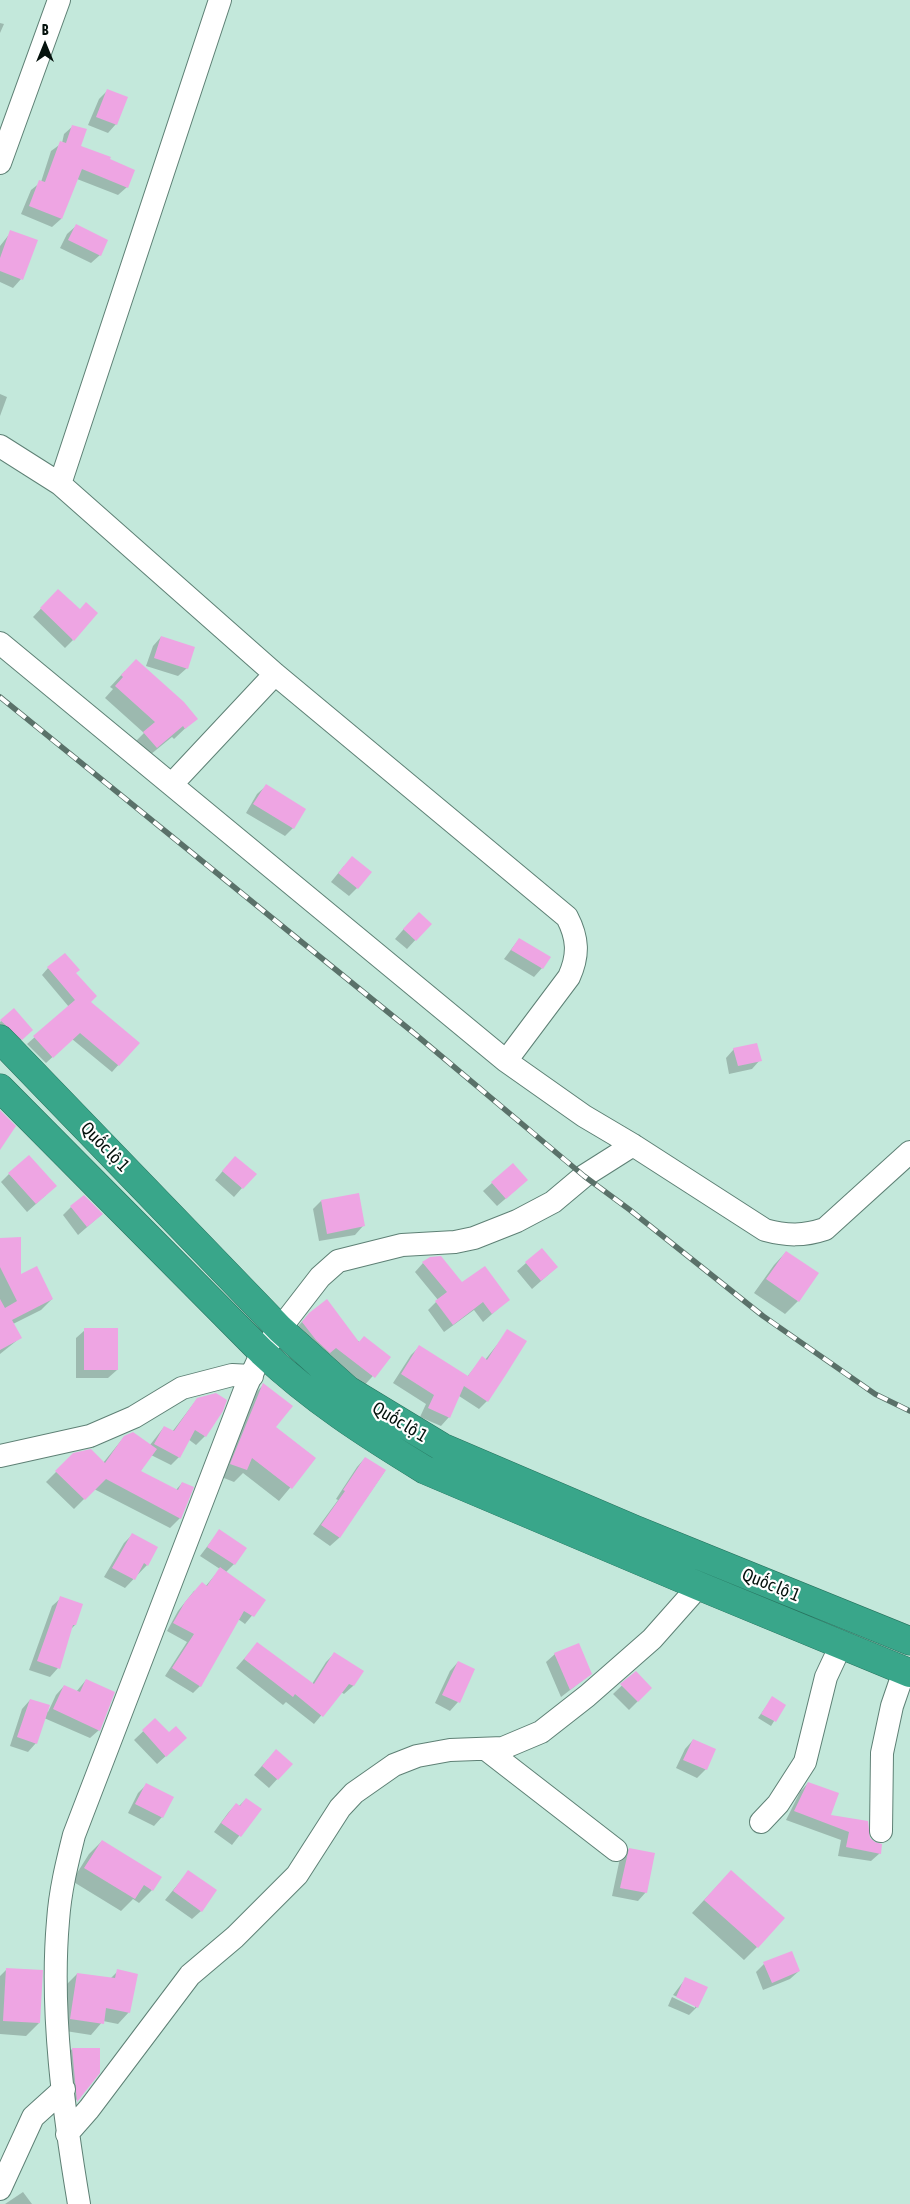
<!DOCTYPE html>
<html>
<head>
<meta charset="utf-8">
<style>
	body { margin:0 }
	#map { position:relative; width:910px; height:2204px; overflow:hidden; background:#c3e8db; font-family:"Asap Condensed",sans-serif }
	canvas { display:block }
	.north { position:absolute; left:20px; top:20px; width:50px; height:50px; -webkit-text-stroke:4px #fff; paint-order:stroke; rotate:0deg; font-size:14px; font-weight:700; line-height:20px; text-align:center; color:#05120d }
	.north::after { content:''; display:block; margin:auto; width:18px; height:22px; background:#05120d; clip-path:polygon(50% 0,100% 100%,50% 72%,0 100%) }
</style>
</head>
<body>
<div id="map">
<canvas width="910" height="2204"></canvas>
<div class="north">B</div>
</div>
<script>
const ctx = document.querySelector('canvas').getContext('2d');
ctx.lineJoin = 'round';
function paint(path, color) {
  ctx.fillStyle = color;
  ctx.fill(path, 'evenodd');
}
function stroke(path, color, width, dash) {
  ctx.strokeStyle = color;
  ctx.lineWidth = width;
  ctx.lineCap = dash ? 'butt' : 'round';
  ctx.setLineDash(dash || []);
  ctx.stroke(path);
}
function write(font, color, halo, rows, align = 'center') {
  ctx.font = font + ' "Asap Condensed",sans-serif';
  ctx.lineWidth = 4.5;
  ctx.setLineDash([]);
  ctx.textBaseline = 'middle';
  ctx.strokeStyle = halo;
  ctx.fillStyle = color;
  for (const [text, x, y, turn = 0] of rows) {
    ctx.save();
    ctx.translate(x, y);
    ctx.rotate((+turn || 0) * Math.PI / 180);
    ctx.textAlign = isNaN(turn) ? turn : align;
    if (halo) ctx.strokeText(text, 0, 0);
    ctx.fillText(text, 0, 0);
    ctx.restore();
  }
}
const shadow = new Path2D(`
	M0,23L4,24L0,33Z
	M107,91L116,124L108,133L88,125L99,99Z
	M73,126L80,146L108,160L127,187L118,195L77,179L61,219L52,227L21,214L31,190L41,182L51,151L62,143L64,134Z
	M76,226L100,255L91,263L60,248L67,234Z
	M11,232L36,241L21,279L13,288L0,282V246Z
	M0,394L7,397L0,416Z
	M50,599L73,640L65,648L33,617Z
	M161,637L187,668L178,676L146,666L153,646Z
	M125,671L196,718L174,739L172,737L145,759L133,744L144,733L105,698L113,689L110,687Z
	M266,786L293,828L285,836L246,813L257,794Z
	M344,866L357,888L349,896L331,882Z
	M410,922L430,924L407,949L395,939Z
	M519,939L542,968L534,977L504,959Z
	M48,968L75,973L90,1002L138,1043L112,1072L72,1039L46,1063L27,1044L69,1007L42,975Z
	M14,1010L23,1038L13,1047L0,1036V1022Z
	M734,1049L760,1060L752,1069L729,1074L726,1058Z
	M227,1166L242,1188L234,1197L215,1180Z
	M9,1174L46,1195L27,1212L1,1182Z
	M492,1183L518,1188L497,1206L483,1191Z
	M321,1201L363,1226L355,1235L319,1241L313,1209Z
	M71,1207L102,1214L78,1235L63,1215Z
	M0,1239L20,1276L52,1299L41,1310L13,1324L20,1338L0,1354Z
	M542,1249L557,1267L532,1289L517,1271Z
	M786,1252L798,1301L785,1314L754,1293L774,1265Z
	M423,1263L462,1284L508,1300L483,1322L474,1310L444,1332L428,1310L438,1300L415,1272Z
	M309,1314L389,1358L362,1388L291,1334Z
	M85,1330L117,1370L108,1378H76V1338Z
	M508,1331L487,1401L479,1409L459,1396L449,1417L441,1426L420,1417L426,1404L393,1383L411,1355L419,1347L467,1377L482,1358L485,1360Z
	M263,1385L275,1427L315,1458L279,1501L243,1473L234,1482L219,1476L252,1397Z
	M197,1399L205,1436L196,1445L188,1439L179,1457L171,1465L151,1455L140,1472L176,1490L182,1483L180,1518L170,1528L94,1489L74,1509L46,1482L74,1454L103,1463L124,1437L150,1445L164,1427L172,1432Z
	M365,1458L385,1471L339,1538L330,1546L313,1534L338,1500L336,1499L357,1467Z
	M219,1531L234,1564L225,1573L264,1601L245,1624L238,1619L200,1686L193,1693L165,1676L187,1642L167,1631L178,1611L194,1591L205,1587L220,1569L200,1556Z
	M132,1535L147,1565L125,1588L104,1577L124,1543Z
	M61,1598L75,1625L71,1629L58,1668L50,1677L29,1670L52,1606Z
	M257,1644L312,1684L326,1662L334,1654L362,1671L353,1686L344,1694L341,1692L314,1724L286,1702L283,1705L236,1668Z
	M555,1654L591,1674L561,1697L546,1662Z
	M458,1662V1702L450,1711L435,1703L450,1671Z
	M636,1672L651,1688L629,1710L613,1694Z
	M86,1680L99,1730L90,1738L44,1718L36,1743L28,1752L10,1746L22,1709L30,1700L48,1712L56,1695L64,1686L76,1692Z
	M772,1698L784,1705L771,1726L758,1718Z
	M155,1720L177,1746L157,1764L134,1740Z
	M693,1740L706,1769L697,1778L676,1768L685,1749Z
	M268,1759L291,1764L269,1788L254,1775Z
	M808,1783L829,1816L869,1838L880,1853L871,1861L838,1856L841,1840L786,1820L800,1792Z
	M147,1784L162,1817L154,1826L128,1813L138,1793Z
	M246,1799L260,1809L232,1845L214,1832L228,1813L236,1804L239,1806Z
	M102,1841L152,1890L139,1903L133,1899L121,1911L72,1881L89,1854Z
	M629,1849L646,1892L638,1901L612,1896L620,1858Z
	M731,1871L757,1947L744,1960L692,1913Z
	M188,1872L201,1911L192,1919L165,1900Z
	M764,1964L799,1971L790,1979L763,1990L756,1972Z
	M6,1970L39,2023L26,2036L0,2034V1976Z
	M118,1971L129,2012L118,2024L103,2021L91,2035L59,2030L66,1985L77,1974L110,1979Z
	M686,1978L697,2007L689,2015L668,2006L672,1997L695,2008V2005L673,1995Z
	M72,2049L99,2072L69,2109L64,2058Z
	M23,2192L32,2204H5Z`);
const building = new Path2D(`
	M107,89L128,97L117,125L96,117Z
	M72,125L87,129L81,146L111,157L110,159L135,170L128,188L82,169L62,219L29,206L39,180L45,182L60,141L66,143Z
	M76,224L108,240L101,256L68,240Z
	M10,230L38,240L23,280L0,271V258Z
	M58,589L80,609L86,602L98,613L74,641L40,608Z
	M161,636L195,647L188,669L154,658Z
	M136,659L184,702L198,719L185,729L183,726L157,748L143,732L155,722L115,686L123,677L121,675Z
	M266,784L306,809L294,829L253,804Z
	M352,856L372,872L358,889L338,873Z
	M419,912L432,924L416,941L403,929Z
	M519,938L551,957L543,969L511,950Z
	M65,953L80,970L76,973L97,996L91,1002L140,1043L119,1066L80,1033L53,1058L33,1036L75,1000L47,967Z
	M14,1008L33,1030L22,1040L0,1020Z
	M757,1043L762,1061L738,1066L733,1048Z
	M0,1110L16,1126L0,1150Z
	M29,1155L57,1186L36,1204L8,1173Z
	M235,1156L257,1174L243,1189L222,1171Z
	M513,1163L528,1180L506,1199L491,1182Z
	M359,1193L365,1226L327,1234L321,1200Z
	M84,1195L103,1214L87,1227L70,1206Z
	M21,1237V1274L37,1266L53,1299L12,1320L22,1338L0,1350V1299L5,1308L17,1301L0,1267V1238Z
	M542,1248L558,1267L541,1281L525,1262Z
	M786,1251L819,1273L799,1302L766,1279Z
	M441,1256L462,1282L485,1266L510,1300L492,1314L483,1302L453,1325L435,1301L447,1292L422,1262L430,1257Z
	M327,1299L359,1342L364,1336L391,1357L375,1378L336,1348L330,1353L316,1340L302,1322L309,1313Z
	M84,1328H118V1370H84Z
	M507,1329L527,1341L507,1373L488,1402L464,1386L450,1418L428,1408L434,1395L401,1374L419,1345L468,1376L482,1356L487,1360Z
	M263,1383L293,1406L276,1427L316,1458L292,1489L252,1458L247,1470L230,1464Z
	M216,1393L227,1400L223,1411L206,1437L195,1430L180,1458L154,1444L164,1426L174,1431L197,1398Z
	M133,1432L157,1449L141,1471L178,1490L182,1482L194,1487L181,1519L106,1479L85,1500L55,1471L73,1453L91,1449L105,1463L124,1436Z
	M365,1457L386,1470L340,1538L321,1525L345,1491L343,1490Z
	M219,1529L247,1548L235,1565L207,1547Z
	M132,1533L158,1547L148,1566L144,1563L135,1580L112,1568Z
	M220,1567L266,1600L254,1617L244,1611L201,1687L172,1668L194,1634L173,1623L185,1602L202,1582L207,1586Z
	M60,1596L83,1604L76,1625H73L60,1669L37,1661Z
	M257,1642L314,1684L334,1652L364,1671L354,1686L349,1684L323,1717L295,1694L293,1697L244,1659Z
	M579,1643L592,1674L570,1690L554,1653Z
	M458,1661L475,1669L460,1703L442,1695Z
	M636,1671L652,1688L638,1702L620,1684Z
	M86,1679L115,1692L100,1731L53,1709L64,1685L80,1692Z
	M772,1696L786,1705L776,1722L761,1714Z
	M30,1699L50,1705L37,1744L17,1737Z
	M155,1718L169,1732L176,1726L187,1738L166,1757L142,1730Z
	M693,1739L716,1749L707,1770L683,1760Z
	M276,1749L293,1764L278,1780L262,1766Z
	M808,1782L839,1793L831,1815L868,1821L870,1838L875,1842L882,1844L881,1854L846,1847L849,1832L794,1811Z
	M146,1783L174,1797L163,1818L135,1804Z
	M246,1798L262,1809L241,1837L221,1823L236,1803L240,1806Z
	M102,1840L162,1877L153,1891L144,1885L135,1899L84,1868Z
	M629,1848L655,1853L647,1893L620,1888Z
	M188,1870L217,1890L202,1912L173,1891Z
	M731,1870L785,1918L758,1948L704,1900Z
	M792,1951L800,1971L772,1983L763,1962Z
	M6,1968L43,1970L40,2023L3,2021Z
	M117,1969L138,1974L130,2013L106,2008L104,2024L70,2019L77,1973L115,1978Z
	M685,1977L708,1987L698,2008L676,1997Z
	M72,2048H100V2073L77,2102Z`);
const minor = new Path2D(`
	M0,163L59,0
	M0,446L60,484L275,674L567,917C578,938 579,955 569,977L506,1061
	M60,484L220,0
	M0,643L506,1061L584,1116L633,1145L765,1230C787,1236 804,1236 825,1229L910,1152
	M172,784L275,674
	M0,1456L90,1436L134,1417L182,1388L232,1375L252,1376
	M487,1750L616,1850
	M761,1822L778,1804L805,1762L826,1677L841,1645
	M881,1831L882,1753L892,1706L904,1671
	M67,2134L89,2109L190,1975L235,1937L297,1875L340,1808L354,1793L394,1765L417,1756L450,1750L503,1748L541,1732L587,1696L652,1639L699,1586
	M0,2189L33,2117L64,2089
	M79,2204C64,2115 50,2011 58,1921C60,1891 67,1863 74,1835L246,1387L262,1352L320,1277L338,1261L402,1245L455,1242L474,1238L517,1221L553,1202L584,1176L633,1145`);
const highway = new Path2D(`
	M0,1039L280,1329L348,1390L442,1447L634,1529L910,1641
	M0,1088L262,1352C313,1400 366,1434 425,1470L699,1586L910,1673`);
const rail = new Path2D(`
	M0,697L415,1034L584,1176L630,1210L763,1316L875,1394L910,1411`);
const streetNames = [
	["Quốc lộ 1",105,1147,46],
	["Quốc lộ 1",400,1422,31],
	["Quốc lộ 1",771,1585,22]
];
paint(shadow, '#0003');
paint(building, '#eea5e3');
stroke(minor, '#5e8075', 24);
stroke(highway, '#27725e', 29);
stroke(minor, '#fff', 22);
stroke(highway, '#39a68a', 28);
stroke(rail, '#5a7169', 5.5);
stroke(rail, '#fff', 4, [11]);
write('18px', '#05120d', '#fff', streetNames);
</script>
</body>
</html>
